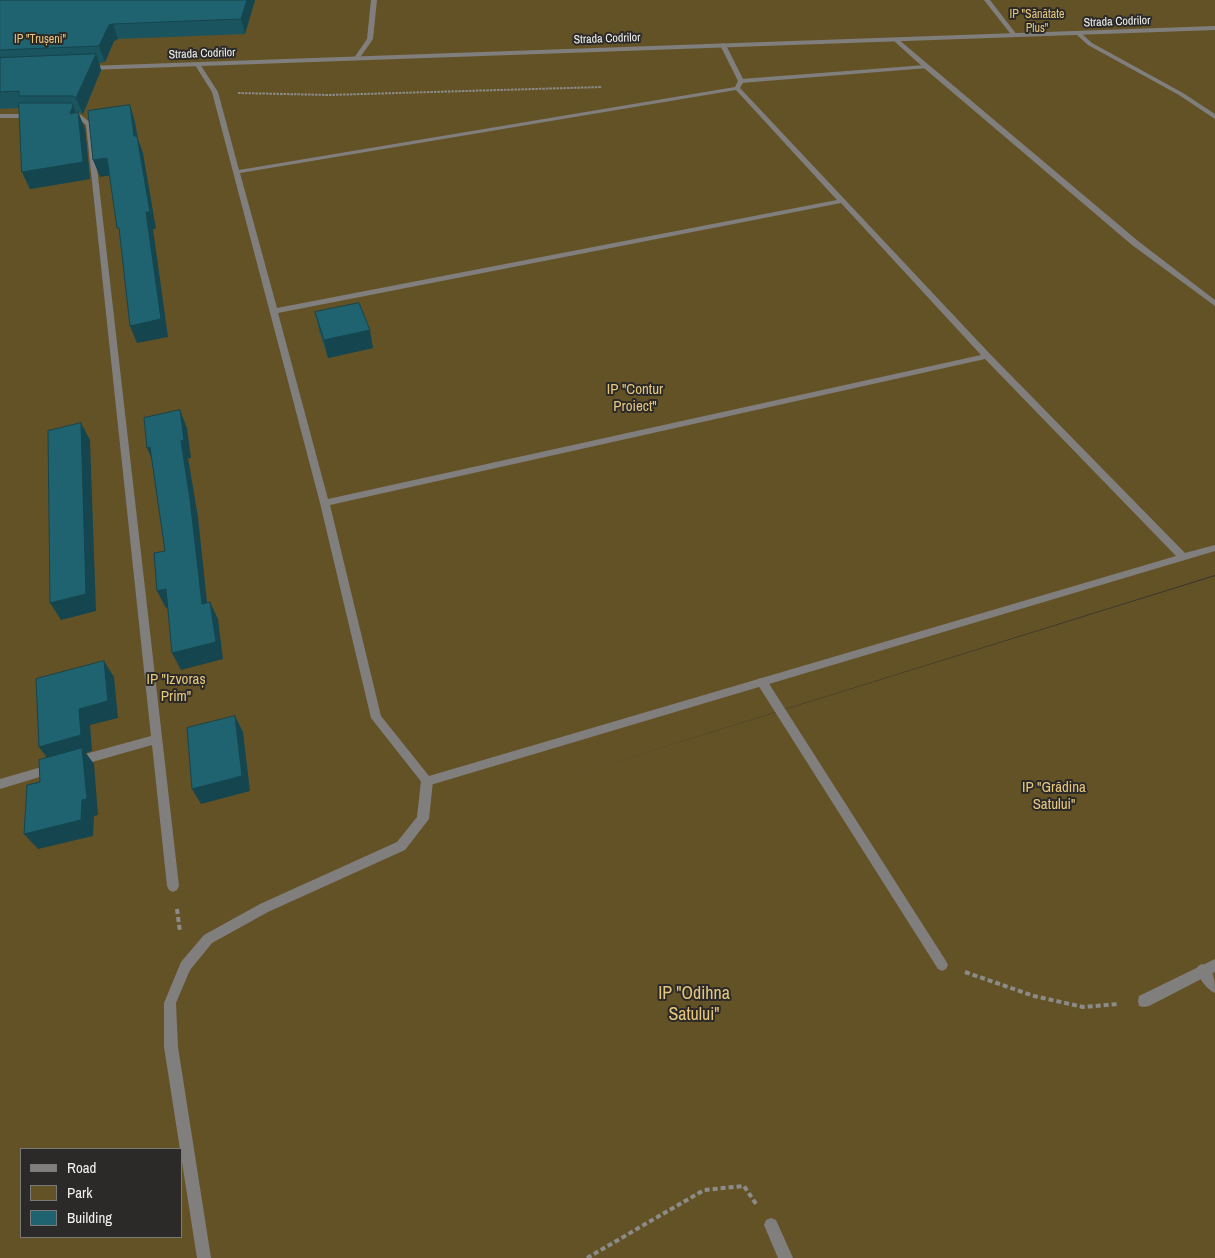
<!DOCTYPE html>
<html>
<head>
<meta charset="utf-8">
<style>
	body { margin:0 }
	#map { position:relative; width:1215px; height:1258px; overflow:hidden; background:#353431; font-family:"Archivo Narrow",sans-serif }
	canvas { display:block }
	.legend { position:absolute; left:20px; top:1148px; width:162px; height:90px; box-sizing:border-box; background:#2b2a28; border:1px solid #7a7a78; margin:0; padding:6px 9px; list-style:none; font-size:15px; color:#f1f1ef }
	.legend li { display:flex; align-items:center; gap:10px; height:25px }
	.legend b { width:25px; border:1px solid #7a7a78 }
</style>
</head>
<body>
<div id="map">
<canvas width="1215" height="1258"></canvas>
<ul class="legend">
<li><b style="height:6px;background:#807f7e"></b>Road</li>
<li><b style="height:14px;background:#645227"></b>Park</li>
<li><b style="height:14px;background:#1e636f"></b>Building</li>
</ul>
</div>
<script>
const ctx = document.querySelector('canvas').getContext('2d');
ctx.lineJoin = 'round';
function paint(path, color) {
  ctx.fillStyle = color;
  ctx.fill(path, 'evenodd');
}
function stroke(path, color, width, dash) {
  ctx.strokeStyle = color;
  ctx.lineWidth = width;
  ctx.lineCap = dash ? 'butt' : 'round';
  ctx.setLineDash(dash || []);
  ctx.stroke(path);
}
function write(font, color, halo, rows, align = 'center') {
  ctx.font = font + ' "Archivo Narrow",sans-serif';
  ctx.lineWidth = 4;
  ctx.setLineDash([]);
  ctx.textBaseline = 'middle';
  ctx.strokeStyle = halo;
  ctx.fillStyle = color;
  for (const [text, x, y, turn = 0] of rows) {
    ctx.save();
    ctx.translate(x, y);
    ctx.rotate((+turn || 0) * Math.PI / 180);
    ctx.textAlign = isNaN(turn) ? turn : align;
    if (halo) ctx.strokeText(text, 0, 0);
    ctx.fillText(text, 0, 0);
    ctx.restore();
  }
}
const green = new Path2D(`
	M0,0H1215V575L564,778L1215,576V1258H0ZM21,1149H181V1237H21Z`);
const pathFar1 = new Path2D(`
	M238,93L329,95L602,87`);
const path = new Path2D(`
	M177,909L180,932
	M965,972L1034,996L1083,1007L1118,1004
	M587,1258L704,1190L744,1186L756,1204`);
const service = new Path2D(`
	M371,0H377L373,39L359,59H355L354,58L367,39Z
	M984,0H990L1017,35V37H1013Z
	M926,65L929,67L928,68L741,83L738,81L741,79Z
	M762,678L766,679L946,961L948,965L946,969L942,971L938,969L758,685L757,682L758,679Z
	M427,776L431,778L433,781L429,819L405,850L268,912L212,943L190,970L176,1003L178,1047L211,1258H197L164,1047V1003L181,962L204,935L260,904L397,842L417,817L421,781L423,778Z
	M1215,959V972L1149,1006L1144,1007L1139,1006L1138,1001L1139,996Z`);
const minor = new Path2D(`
	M1077,33H1081L1092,43L1183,93L1215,114V119L1179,95L1088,45L1077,35Z
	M894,39H898L1138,241L1215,300V306L1132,245L924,68L894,41Z
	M723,43L726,45L744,81L740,88L990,354L1185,553L1215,545V551L427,786L423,784L371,718L320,503L212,92L195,65L200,64L218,92L239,170L735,87L738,81L720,45ZM736,90L837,200L277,308L240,173ZM841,203L981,355L328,499L278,313ZM985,359L1176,556L429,776L381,716L330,505Z
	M0,114H32L35,116L32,118H0Z
	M67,114L81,115L92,124L179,886L177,890L173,892L169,890L167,886L152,745L78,766L74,764L73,761L74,758L78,756L151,736L86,125L78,118L65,117L64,116Z
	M52,764L56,766L58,769L56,772L0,789V779Z
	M1202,964C1215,969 1215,981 1215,993C1207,990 1199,978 1196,970L1198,966Z
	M771,1218L776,1220L793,1258H778L764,1225L766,1220Z`);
const tertiary = new Path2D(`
	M1215,26V30L88,70L85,68L88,66Z`);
const wall = new Path2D(`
	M0,0H255L245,34L118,39L114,41L105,62L99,63L101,70L83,114L79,112H76H78L85,129L90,179L30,189L22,172L19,108L0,109Z
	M315,312L373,348L328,358L319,330Z`);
const shadedWall = new Path2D(`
	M247,0H255L245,34L241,19Z
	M113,24L118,39L114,41L105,62L99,46L109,25Z
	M96,54L101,70L83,114L76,98Z
	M73,105L79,120L78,112L85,129L90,179L30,189L22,172L70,114Z
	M130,105L135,122L138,139L143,153L156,229H153L168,337L137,343L130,326L134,136Z
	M107,158L113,175L100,177L93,160Z
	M370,330L373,348L328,358L324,340Z
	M180,410L187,428L191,458H188L198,517L209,621L202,604L181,441Z
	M81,423L90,440L96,611L61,620L50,603Z
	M150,447L155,466L147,448Z
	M166,589L174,606L166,608L157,591Z
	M210,602L218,619L223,659L181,670L172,653Z
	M104,661L114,677L118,718L90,725L92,751L86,753L94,764L98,815L94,816L93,836L38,849L24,834L51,763L39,747L79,709Z
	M235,716L243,732L250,791L201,804L192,789Z`);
const building = new Path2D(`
	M0,0H247L241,19L113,24L109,25L99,46L0,50Z
	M96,54L76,98L73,96H19V91L0,92V58Z
	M19,103H71L73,105L70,114L78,112L83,162L22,172Z
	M130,105L134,136H137L150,212H146L161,319L130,326L119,228H117L107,158L93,160L88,111Z
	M359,303L370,330L324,340L315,312Z
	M180,410L184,440L181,441L190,499L202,604L210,602L216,642L172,653L166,589L157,591L154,553L165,551L150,447L147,448L144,418Z
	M81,423L86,594L50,603L48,431Z
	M104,661L108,701L79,709L81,735L39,747L36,679Z
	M235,716L242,776L192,789L187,728Z
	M82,748L87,799L82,800L81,820L24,834L27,785L40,782L39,760Z`);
const farParknames = [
	["IP \"Sănătate",1037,15],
	["Plus\"",1037,29],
	["IP \"Trușeni\"",40,40]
];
const farStreetnames = [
	["Strada Codrilor",1117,22,-2],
	["Strada Codrilor",607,39,-2],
	["Strada Codrilor",202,54,-2]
];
const parkNames = [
	["IP \"Contur",635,390],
	["Proiect\"",635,407],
	["IP \"Izvoraș",176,680],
	["Prim\"",176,697],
	["IP \"Grădina",1054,788],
	["Satului\"",1054,805]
];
const nearParknames = [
	["IP \"Odihna",694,994],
	["Satului\"",694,1015]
];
paint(green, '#645227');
stroke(pathFar1, '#8b8b88', 2, [2.5, 1]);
stroke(path, '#8b8b88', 4, [5, 3]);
paint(service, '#807f7e');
paint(minor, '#807f7e');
paint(tertiary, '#807f7e');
paint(wall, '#1a555f');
paint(shadedWall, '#15454e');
paint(building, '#1e636f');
stroke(building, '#15454e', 1);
write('12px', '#e6c67d', '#2b2a28', farParknames);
write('12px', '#f1f1ef', '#2b2a28', farStreetnames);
write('15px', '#e6c67d', '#2b2a28', parkNames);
write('18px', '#e6c67d', '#2b2a28', nearParknames);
</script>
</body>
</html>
